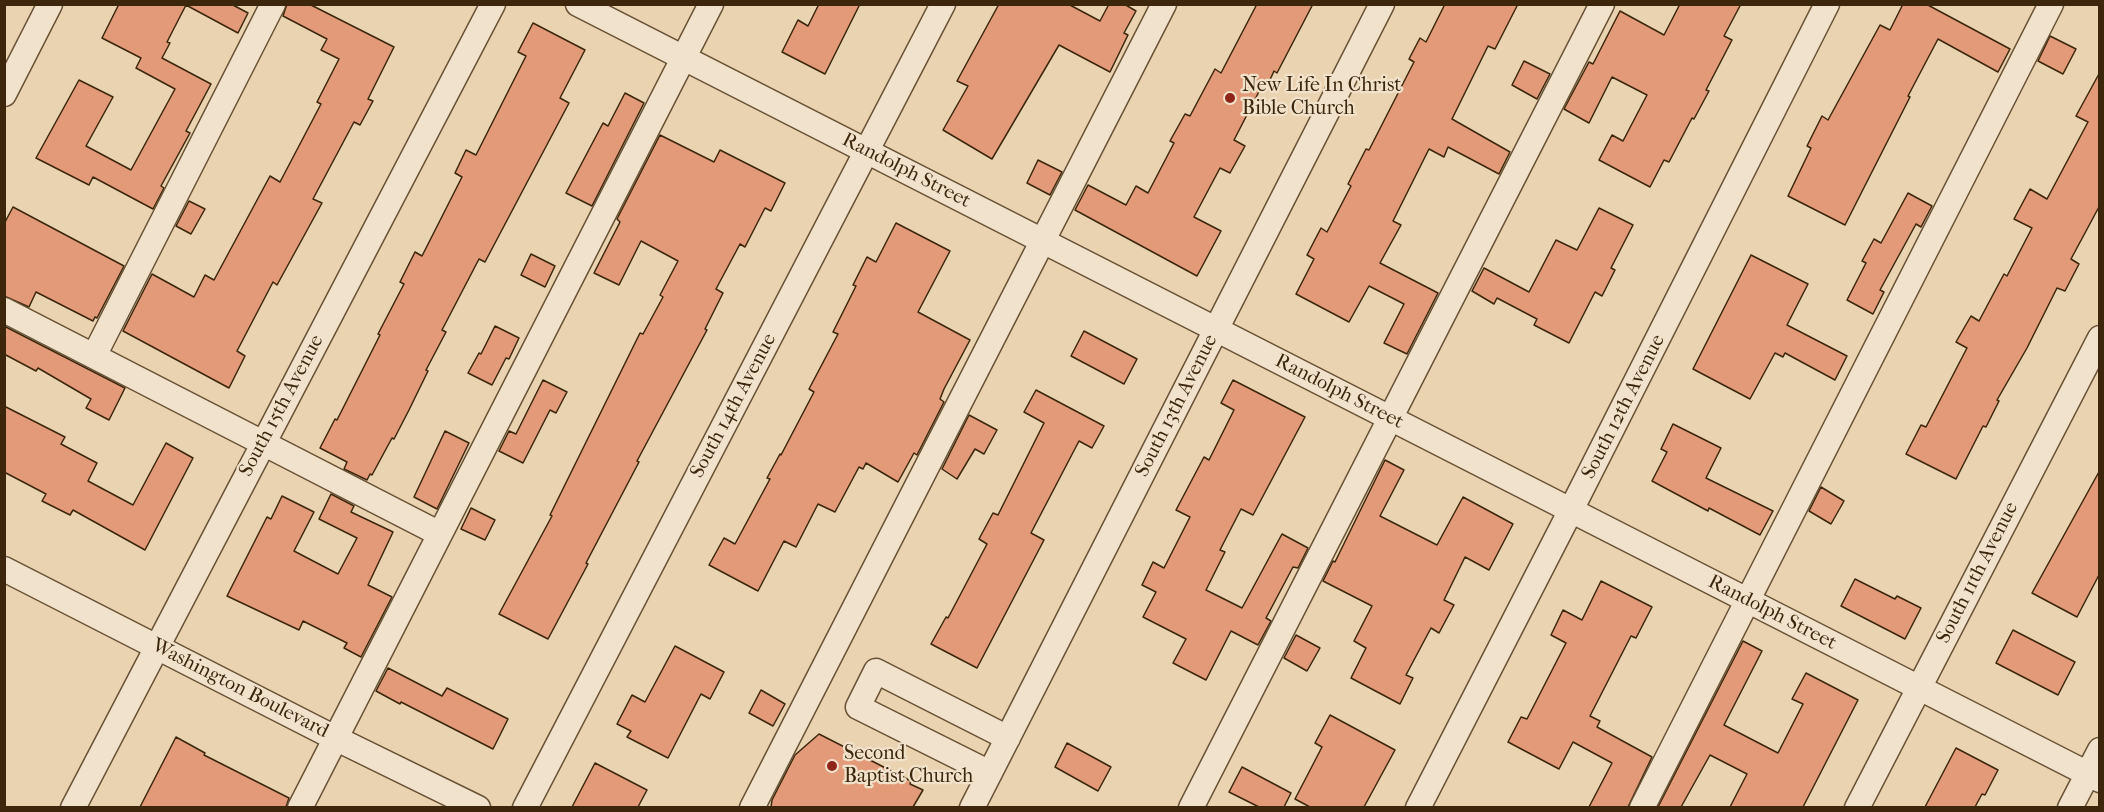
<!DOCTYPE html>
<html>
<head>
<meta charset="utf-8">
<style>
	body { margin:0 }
	#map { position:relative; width:2104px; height:812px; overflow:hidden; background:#ead3b0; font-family:"IM FELL French Canon",serif }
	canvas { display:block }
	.frame { position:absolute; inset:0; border:6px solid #3c270c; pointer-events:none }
</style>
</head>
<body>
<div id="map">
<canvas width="2104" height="812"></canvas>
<div class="frame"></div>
</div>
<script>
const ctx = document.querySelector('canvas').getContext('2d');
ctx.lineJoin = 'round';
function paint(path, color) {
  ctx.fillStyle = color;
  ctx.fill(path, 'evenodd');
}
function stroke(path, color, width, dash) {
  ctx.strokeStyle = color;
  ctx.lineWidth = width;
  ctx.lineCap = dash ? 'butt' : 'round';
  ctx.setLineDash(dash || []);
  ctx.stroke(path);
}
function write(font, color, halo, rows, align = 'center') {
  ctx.font = font + ' "IM FELL French Canon",serif';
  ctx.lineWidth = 4.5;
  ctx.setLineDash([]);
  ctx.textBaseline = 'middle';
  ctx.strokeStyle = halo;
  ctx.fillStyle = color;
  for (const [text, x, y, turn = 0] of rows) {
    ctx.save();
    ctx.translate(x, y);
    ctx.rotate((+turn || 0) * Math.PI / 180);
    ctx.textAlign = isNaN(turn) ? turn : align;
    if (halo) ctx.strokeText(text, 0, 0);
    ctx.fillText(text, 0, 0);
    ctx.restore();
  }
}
const building = new Path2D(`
	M119,4H231L248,13L238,33L186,5L167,42L170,43L162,58L211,84L186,131L190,133L161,186L164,188L153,209L93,177L89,185L36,158L79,80L113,97L86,146L131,170L175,89L136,68L141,58L102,38Z
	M287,4H309L394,47L368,99L373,101L360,125L354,122L313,199L322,203L277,285L273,282L237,351L245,356L229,388L123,331L152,274L194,297L205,275L214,280L270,176L280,182L321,104L317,102L339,59L321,50L327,39L283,16Z
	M819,4H860L825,74L782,52L798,20L808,26Z
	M999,4H1068L1100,21L1109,4H1124L1136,11L1124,33L1128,35L1110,72L1059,45L992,159L943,130L968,86L957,81Z
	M1257,4H1313L1277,73L1274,71L1269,82L1265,80L1234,140L1245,146L1230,173L1220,168L1194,217L1221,231L1197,276L1075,210L1088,185L1126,205L1136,186L1148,193L1174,143L1170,141L1185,114L1190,116L1215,69L1221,73Z
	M1445,4H1518L1495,49L1488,46L1452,119L1510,152L1499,174L1448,147L1444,157L1429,149L1393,221L1401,225L1380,263L1438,293L1407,354L1384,343L1404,304L1369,286L1349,322L1296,294L1314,259L1307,255L1321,228L1327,232L1351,186L1348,184L1366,149L1369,150L1414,62L1409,59L1420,38L1426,42Z
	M1680,4H1741L1724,36L1732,40L1706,90L1709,91L1694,119L1692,118L1669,162L1664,160L1650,187L1599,160L1612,135L1623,141L1647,95L1612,77L1589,123L1564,109L1589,62L1593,64L1620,11L1664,35Z
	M1903,4H1926L2010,49L1998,72L1938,39L1908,96L1910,97L1845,225L1788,196L1811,148L1807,146L1822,116L1828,120L1880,25L1890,30Z
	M533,23L585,50L560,98L569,103L485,262L479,259L442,330L446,332L426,370L428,371L409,410L394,439L392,438L372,475L370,474L367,480L344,469L347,462L320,448L335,419L337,420L380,335L378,334L404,284L400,282L415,252L422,256L462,177L455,173L466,150L476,155L526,56L518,52Z
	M2050,36L2076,49L2063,74L2038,61Z
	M1524,61L1550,74L1537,99L1512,85Z
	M2100,72V205L2071,259L2079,264L2065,291L2057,288L2027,348L1997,400L1999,401L1986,427L1983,426L1956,479L1906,454L1921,425L1926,427L1967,348L1956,342L1971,316L1979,321L2004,274L2007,276L2032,228L2014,219L2030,189L2047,199L2088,122L2076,116Z
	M625,93L644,103L592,206L566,193L603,123L608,126Z
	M660,135L714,162L720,150L785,183L771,211L765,208L745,247L740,244L716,289L723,293L705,329L707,330L637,461L639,462L586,563L588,564L548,639L499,614L552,516L550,515L640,333L643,334L663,297L660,295L678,261L641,241L619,285L594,273L620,222L617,219Z
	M1038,160L1062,172L1050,195L1027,183Z
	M1908,193L1932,206L1921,227L1916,224L1880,290L1884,292L1873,314L1847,300L1866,263L1862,261L1874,239L1881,243Z
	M189,201L205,209L191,234L176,226Z
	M13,207L124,266L97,318L95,317L93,321L36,292L29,307L4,296V224Z
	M1599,208L1633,225L1611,268L1615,270L1602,296L1595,292L1569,343L1534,325L1537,319L1497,298L1494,304L1472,291L1484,268L1529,292L1556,240L1577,250Z
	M896,223L950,251L918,312L970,340L944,389L940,399L944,402L917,455L914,453L898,482L866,463L863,469L859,467L835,512L818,504L796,547L784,541L758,591L709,565L724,538L735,544L770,479L767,478L780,454L781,455L814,392L809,389L838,334L833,332L856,286L853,285L867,257L876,262Z
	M531,254L555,266L545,287L521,275Z
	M1751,255L1808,284L1787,325L1847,356L1835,380L1785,353L1783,357L1775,353L1750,399L1693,369Z
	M4,326L125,388L109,420L86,408L91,399L38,368L36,371L4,354Z
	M495,326L519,338L509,359L506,358L492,385L468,373L479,353L481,354Z
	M1084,331L1137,359L1124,384L1071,356Z
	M543,380L567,392L556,413L550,410L523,463L499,451L509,431L516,434Z
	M1233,380L1305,417L1253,515L1241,509L1220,550L1225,552L1206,590L1242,608L1282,534L1308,548L1298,568L1293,567L1266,618L1271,621L1258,645L1231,631L1206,680L1173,663L1186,639L1143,617L1156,592L1142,585L1153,562L1164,568L1190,517L1176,510L1204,457L1209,460L1234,410L1221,403Z
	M1036,390L1104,426L1092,448L1079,441L1031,533L1044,540L977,668L931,644L946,617L948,618L987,544L979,539L993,513L998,515L1044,423L1024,412Z
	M4,406L65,437L61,444L97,463L88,481L133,505L166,443L193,458L145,550L73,510L70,515L42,501L46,494L4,472Z
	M969,415L997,430L984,454L975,449L957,479L942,469Z
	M1673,424L1721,448L1706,478L1773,511L1760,535L1709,508L1708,511L1652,481L1667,452L1661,449Z
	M445,431L469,443L437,509L414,497Z
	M1385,460L1404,470L1380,516L1437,545L1463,497L1513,524L1489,570L1465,557L1444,600L1454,605L1439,633L1431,628L1406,675L1413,678L1400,704L1351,678L1366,648L1354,641L1372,606L1323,581L1333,561L1335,562Z
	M2100,470V573L2077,617L2032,593Z
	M1821,487L1844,501L1831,524L1809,511Z
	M331,494L354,506L351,512L393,532L368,585L392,597L361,657L344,648L347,643L303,621L299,630L227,596L267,517L271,519L282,496L314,512L294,551L338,574L357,538L319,519Z
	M471,508L495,520L485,540L461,529Z
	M1855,579L1895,599L1897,596L1921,608L1905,639L1841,606Z
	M1601,581L1652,607L1636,638L1631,636L1590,716L1600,721L1597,727L1652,757L1628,807H1589L1612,763L1573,742L1559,769L1508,742L1521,717L1527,719L1566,643L1551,635L1563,610L1582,620Z
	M2013,630L2075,662L2058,695L1996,663Z
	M1296,635L1320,648L1307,671L1284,658Z
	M1743,641L1762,651L1724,725L1778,753L1803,704L1792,699L1806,673L1858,700L1803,807H1730L1747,774L1710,755L1681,807H1658Z
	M675,646L724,672L710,699L701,694L668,758L627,737L631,731L617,724L632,695L645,702Z
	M388,668L442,696L447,688L508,719L493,749L401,702L400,704L376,691Z
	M761,690L785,704L773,726L749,713Z
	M1330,715L1395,750L1364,807H1310L1295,799L1322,747L1315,743Z
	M819,734L911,781L910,784L923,790L913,807H771L772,800L795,755Z
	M176,737L205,753L204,755L289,798L286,807H140Z
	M1067,743L1111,767L1098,791L1055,767Z
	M1956,748L1998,770L1985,795L1982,794L1975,807H1925Z
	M595,763L647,790L638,807H572Z
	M1242,767L1291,793L1284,807H1259L1229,792Z`);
const minor = new Path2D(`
	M578,4L2100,780
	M4,94L50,4
	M4,310L440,534
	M94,356L273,4
	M4,569L335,738L478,808
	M990,773L858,707L876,671L1008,738
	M73,808L493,4
	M300,808L711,4
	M525,808L943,4
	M752,808L1164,4
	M972,808L1382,4
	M1191,808L1602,4
	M1418,808L1571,510L1827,4
	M1642,808L2051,4
	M1857,808L2100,338
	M2070,808L2100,750`);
const markers = [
	[1230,98,6,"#8f2418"],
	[832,766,6,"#8f2418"]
];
const poiNames = [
	["New Life In Christ",1242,86],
	["Bible Church",1242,109],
	["Second",844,754],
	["Baptist Church",844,777]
];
const streetNames = [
	["Randolph Street",906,171,27],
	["Randolph Street",1339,392,27],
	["South 15th Avenue",282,406,-62],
	["South 14th Avenue",734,406,-62],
	["South 13th Avenue",1177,406,-63],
	["South 12th Avenue",1624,407,-63],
	["South 11th Avenue",1978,573,-63],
	["Randolph Street",1772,613,27],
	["Washington Boulevard",240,689,27]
];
paint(building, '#e39a79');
stroke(building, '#3c270c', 1.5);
stroke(minor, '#685235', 27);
stroke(minor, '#f1e2cc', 24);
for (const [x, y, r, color] of markers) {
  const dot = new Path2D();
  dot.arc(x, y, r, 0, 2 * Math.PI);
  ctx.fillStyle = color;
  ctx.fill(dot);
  stroke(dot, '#f1e2cc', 2);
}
write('20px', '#3c270c', '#f1e2cc', poiNames, 'left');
write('20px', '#3c270c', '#f1e2cc', streetNames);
</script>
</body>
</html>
